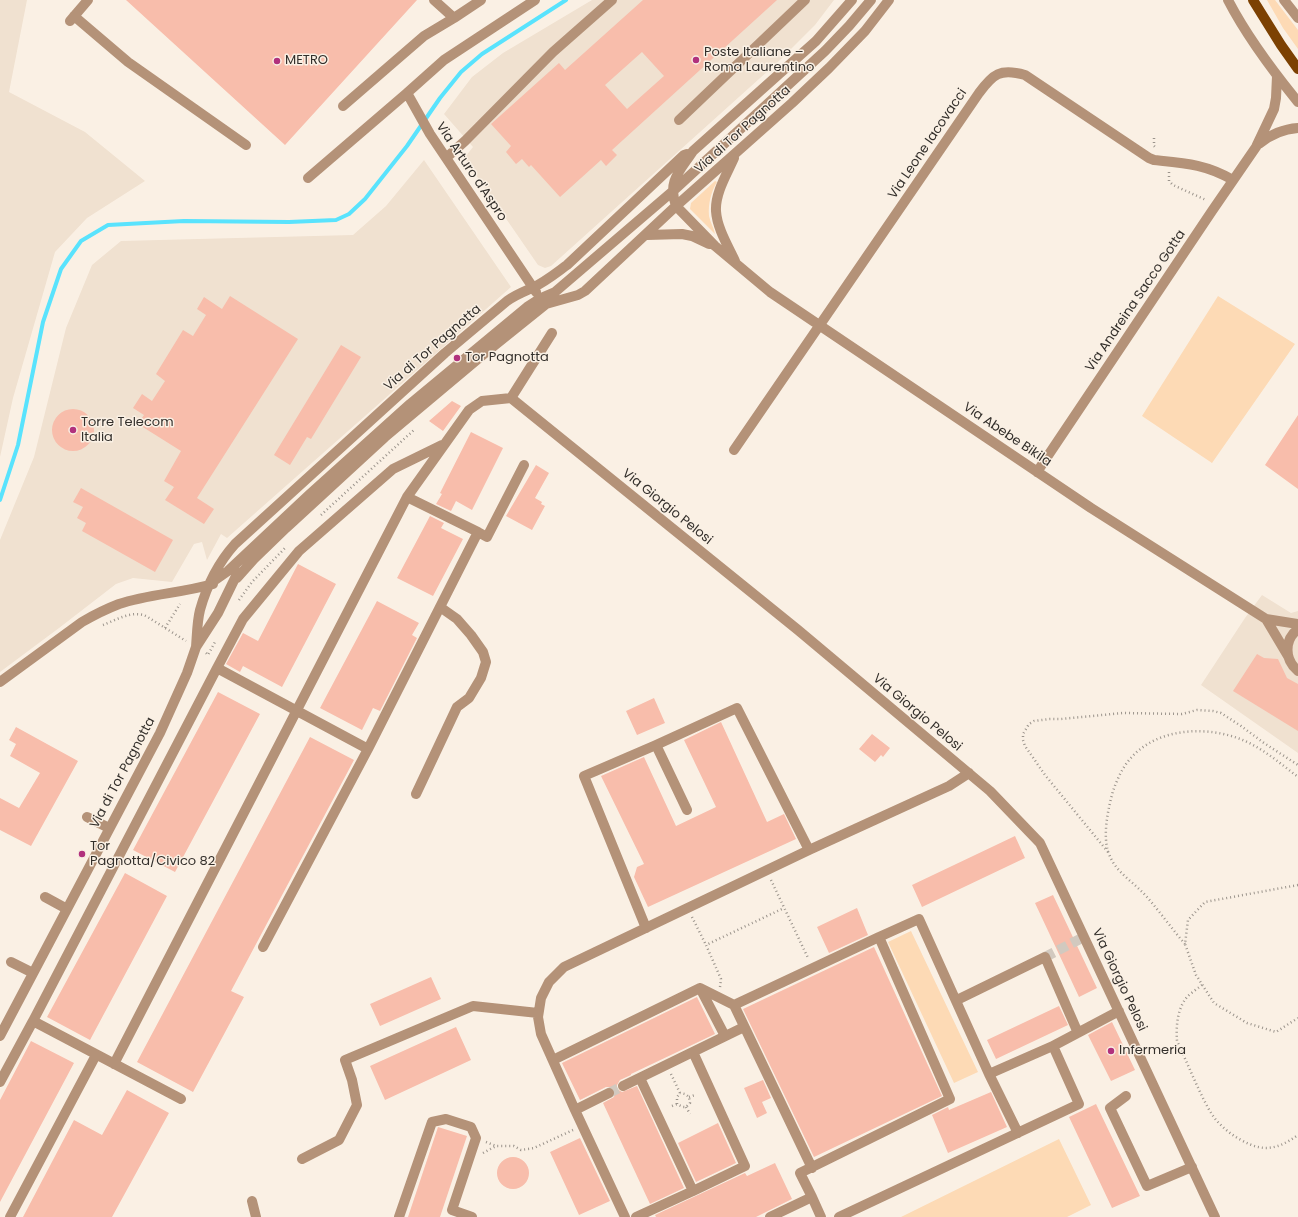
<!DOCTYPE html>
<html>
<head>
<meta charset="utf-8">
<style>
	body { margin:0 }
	canvas { display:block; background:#faf0e4 }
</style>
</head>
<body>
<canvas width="1298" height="1217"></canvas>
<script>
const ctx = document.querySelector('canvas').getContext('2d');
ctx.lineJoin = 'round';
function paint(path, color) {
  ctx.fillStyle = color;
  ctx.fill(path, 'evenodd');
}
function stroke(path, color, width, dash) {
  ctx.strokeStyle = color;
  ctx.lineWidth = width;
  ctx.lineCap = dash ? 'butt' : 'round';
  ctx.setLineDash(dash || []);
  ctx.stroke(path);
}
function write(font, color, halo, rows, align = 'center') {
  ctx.font = font + ' Poppins,sans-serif';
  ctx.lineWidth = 3;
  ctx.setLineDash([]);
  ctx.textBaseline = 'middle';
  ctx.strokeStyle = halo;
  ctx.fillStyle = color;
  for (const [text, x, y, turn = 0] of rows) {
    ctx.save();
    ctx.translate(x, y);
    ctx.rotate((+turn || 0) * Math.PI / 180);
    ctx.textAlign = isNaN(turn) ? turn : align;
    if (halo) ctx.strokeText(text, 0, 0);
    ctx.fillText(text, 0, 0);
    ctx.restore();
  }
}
const built = new Path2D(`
	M0,0H27L9,92L85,132L145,181L87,218L55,252L13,398L0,457Z
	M592,0H834L815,25L779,61L551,266L545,268L538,265L467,162L465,157L473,147L444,114L472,77L503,53Z
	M424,160L511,287L227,538L221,534L207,560L202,542L194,544L172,582L133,578L116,584L59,628L0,672V540L34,457L66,328L92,265L121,241L353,235L386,206Z
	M1262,595L1291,613L1298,611V753L1201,685L1245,618Z`);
const green = new Path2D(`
	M1267,0H1275L1298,30V49L1283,28Z
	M715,181L717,182C711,192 708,204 709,216C710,222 714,228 715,234L690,209L691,203Z
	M1218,296L1295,344L1212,463L1142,416Z
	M911,931L978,1072L954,1083L888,942Z
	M1059,1139L1091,1205L1067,1217H901Z`);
const stream = new Path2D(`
	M0,500L18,445L43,322L61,269L81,241L108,225L184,221L289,222L336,220L349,214L365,199L407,146L440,98L461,72L482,54L566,0`);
const building = new Path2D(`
	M126,0H417L285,145Z
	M643,0H777L612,150L617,155L606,166L601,160L560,197L531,165L529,167L522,159L516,164L506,152L511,146L491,124L559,63L565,70ZM642,52L664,76L627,109L605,85Z
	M230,296L298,339L197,498L214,509L204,524L165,500L174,487L164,481L181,451L138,424L144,415L133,408L142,394L152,401L165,381L156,374L183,330L193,336L206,315L197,309L204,297L222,309Z
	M341,345L361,357L311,439L307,437L290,465L274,455Z
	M452,401L461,406L443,431L429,421Z
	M52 430a21 21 0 1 1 42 0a21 21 0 1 1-42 0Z
	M1298,415V489L1265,465Z
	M471,432L503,448L472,510L456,501L451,511L436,504L442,494L440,493Z
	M536,465L549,473L535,498L542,502L541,504L545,506L532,530L506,516Z
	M81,488L173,540L155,572L82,531L86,523L77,518L83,507L73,502Z
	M430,516L444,523L441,528L463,539L433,596L397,578Z
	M298,564L336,584L282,687L243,666L240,672L226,664L243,633L258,641Z
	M377,601L419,623L412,635L417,638L380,711L373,708L362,730L320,708Z
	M1257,654L1264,658L1278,659L1287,678L1298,684V731L1233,691Z
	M218,692L260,714L175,872L133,850Z
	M654,698L665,723L637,735L626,711Z
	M721,722L767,822L784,814L796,839L648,907L634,877L637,867L644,864L601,776L644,757L676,826L716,807L684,740Z
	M16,727L78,761L31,846L0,830V798L19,808L40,773L10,756L16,744L9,740Z
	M872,734L890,748L883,757L881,755L875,762L859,749Z
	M310,737L354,760L231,991L244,997L193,1092L137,1062Z
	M1015,836L1025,858L922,907L912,885Z
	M125,873L167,896L90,1040L47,1017Z
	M1053,895L1097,988L1079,997L1035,903Z
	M857,908L868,935L829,953L817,927Z
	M874,947L942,1096L814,1157L743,1009Z
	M431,977L441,999L380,1026L370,1004Z
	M697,997L715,1034L631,1074V1075L620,1080L617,1085V1089L622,1092L637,1086L684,1188L650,1204L603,1103L614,1097L615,1093V1090L612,1087H606L580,1100L562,1063Z
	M1059,1006L1068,1025L996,1059L987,1040Z
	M1112,1022L1135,1070L1111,1081L1088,1035Z
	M456,1027L471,1060L385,1100L370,1066Z
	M31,1041L74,1063L0,1202V1100Z
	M763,1080L771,1098L762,1102L767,1113L757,1118L744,1088Z
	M127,1090L169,1113L112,1217H23L74,1120L102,1135Z
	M991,1092L1007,1127L948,1153L932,1115L948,1107L949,1110Z
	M1096,1104L1140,1196L1112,1208L1069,1117Z
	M718,1123L736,1163L696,1182L678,1143Z
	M438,1127L467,1136L440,1217H408Z
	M580,1138L610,1201L579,1215L550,1152Z
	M497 1173a16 16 0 1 1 32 0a16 16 0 1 1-32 0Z
	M775,1163L792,1199L756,1217H656L655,1215L745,1173L747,1176Z`);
const minorTunnel = new Path2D(`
	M1045,957L1084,937
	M609,1093L623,1086`);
const path = new Path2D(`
	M1154,138V146L1156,148
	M1169,172V181L1173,185L1206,200
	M321,515L415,429
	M239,600L252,582L285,548
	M103,625C116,620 132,610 146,616L186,641
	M165,628L180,604
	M206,653L208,655L216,640
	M1108,852L1045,775L1025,746L1023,740V734L1029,724L1034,721L1050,719H1061L1123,713L1182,714L1197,710L1213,711L1221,713L1241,726L1264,743L1298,765
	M771,880L808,958
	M1298,885L1205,902L1188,920L1185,944L1196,975L1214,1003L1247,1023L1276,1032L1298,1018
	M692,917L706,945
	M1185,944C1172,929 1160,912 1147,897C1134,882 1116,873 1109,854C1102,837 1108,809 1113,791C1117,780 1122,768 1130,759C1157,727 1209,725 1245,741C1265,750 1281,764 1298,777
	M1202,985C1197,989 1191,993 1187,997C1177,1009 1176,1027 1177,1041C1185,1058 1192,1075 1200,1092C1205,1102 1210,1113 1217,1121C1224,1129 1232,1135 1241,1140C1264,1153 1278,1149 1298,1135
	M720,987L721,979L706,945L784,908
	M671,1074L680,1093L677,1097V1104L683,1107H686L690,1103L689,1097L685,1094L680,1093
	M689,1097L695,1095
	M672,1106L677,1104
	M686,1107L690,1114
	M486,1142L496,1146H514L521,1150L534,1148L573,1130
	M483,1153L496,1146`);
const minor = new Path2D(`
	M434,0L454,18
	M535,0L444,60L407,93L430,134L536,292
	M852,0L816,41L693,151C680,171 667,181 676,206L715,246L770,292L1091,508L1266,619L1298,624
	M1228,0C1247,37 1272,70 1298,102
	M1284,0L1298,18
	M74,16L128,62L246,145
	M70,21L88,0
	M343,106L424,36L454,18L481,0
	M679,120L805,0
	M1259,144C1271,134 1283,129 1298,128
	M446,158L465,141L553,52L612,0
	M734,158C727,174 715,193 716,211C717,228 728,246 735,261
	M308,178L407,93
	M647,235L682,234L692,236L709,244
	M552,333L511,398L798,630L990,791L1040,843L1215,1217
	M734,450L979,93C993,74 1000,68 1025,75L1149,158L1154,160C1184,163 1206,164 1233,180
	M1037,472L1212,211L1256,147L1274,109L1276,98L1277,76
	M478,532L487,537L524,465
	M237,578L254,559L286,528L385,437L484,354L546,304L578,295L585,291L676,206L792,103L829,68L865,31L889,0
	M208,585L228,571L309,495L410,404L527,307L541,298L555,292L673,191L825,51L849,26L871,0
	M1266,619L1288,656
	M1298,629C1284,640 1284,659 1298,671
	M196,647C197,635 197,622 200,610C207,585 218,563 235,544L445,353L507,301C515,295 523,292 532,288C545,282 556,273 567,265L684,155L687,154
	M0,682L82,622C94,615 106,609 119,604C149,594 182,593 213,584
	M368,749L478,532L407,497
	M416,794L457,707L469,698L481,678L486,662L483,652L471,635L457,619L440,607
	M687,810L656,745L737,708L809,850
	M87,817L109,828
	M45,897L67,909
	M646,928L584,776L656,745
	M263,947L368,749L217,668L243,619L299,551L393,469L442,445
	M11,962L33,973
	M700,988L725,1036
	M957,1000L1045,957L1078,1033
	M0,1036L160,733L187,673L196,647L218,613L238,572
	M693,1052L745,1166L693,1191
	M553,1060L700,988L734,1005
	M114,1064L407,497L469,410L482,401L511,398
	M0,1082L33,1021
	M623,1086L744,1027
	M609,1093L575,1110L625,1217
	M1126,1096L1110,1108L1147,1186L1192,1167
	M181,1099L33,1021L217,668
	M575,1110L541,1034L538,1017L541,998L549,982L564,967L809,850L949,786L969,773
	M1018,1133L989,1074L1055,1045
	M302,1159L339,1140L357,1105L352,1080L345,1060L473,1006L538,1013
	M812,1168L734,1005L879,937
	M812,1197L800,1173L950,1099L879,937L919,919L989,1074
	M252,1201L256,1217
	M10,1217L96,1055
	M399,1217L432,1122L446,1119L471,1127L476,1138L452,1210L472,1217
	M636,1217L693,1191L640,1078
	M770,1217L812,1197L821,1217
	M839,1217L1079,1104L1053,1046L1119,1011`);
const major = new Path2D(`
	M1253,0L1281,45L1298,69`);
const markers = [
	[696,60,4,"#b1317d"],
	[277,61,4,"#b1317d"],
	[457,358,4,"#b1317d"],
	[73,430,4,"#b1317d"],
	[82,854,4,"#b1317d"],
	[1111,1051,4,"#b1317d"]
];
const poiNames = [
	["Poste Italiane –",704,53],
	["Roma Laurentino",704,68],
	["METRO",285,61],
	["Tor Pagnotta",465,358],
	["Torre Telecom",81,423],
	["Italia",81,438],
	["Tor",90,847],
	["Pagnotta/Civico 82",90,862],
	["Infermeria",1119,1051]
];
const streetNames = [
	["Via di Tor Pagnotta",743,130,-42],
	["Via Leone Iacovacci",928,144,-56],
	["Via Arturo d'Aspro",471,172,56],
	["Via Andreina Sacco Gotta",1136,301,-56],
	["Via di Tor Pagnotta",433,348,-41],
	["Via Abebe Bikila",1007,435,34],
	["Via Giorgio Pelosi",667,507,39],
	["Via Giorgio Pelosi",917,713,40],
	["Via di Tor Pagnotta",123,773,-62],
	["Via Giorgio Pelosi",1119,980,65]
];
paint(built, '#f0e1d0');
paint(green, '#fddab5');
stroke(stream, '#59e3fd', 4);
paint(building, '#f8bdab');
stroke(minorTunnel, '#d2c9bf', 10, [10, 5]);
stroke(path, '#9b948c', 2.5, [1, 3]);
stroke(minor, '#b49278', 10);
stroke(major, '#7c4102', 10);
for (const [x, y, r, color] of markers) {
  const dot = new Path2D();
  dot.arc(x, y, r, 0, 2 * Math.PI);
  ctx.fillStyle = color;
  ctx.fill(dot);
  stroke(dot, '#faf0e4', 1.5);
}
write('13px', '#332f2b', '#faf0e4', poiNames, 'left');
write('13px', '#332f2b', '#faf0e4', streetNames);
</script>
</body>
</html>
